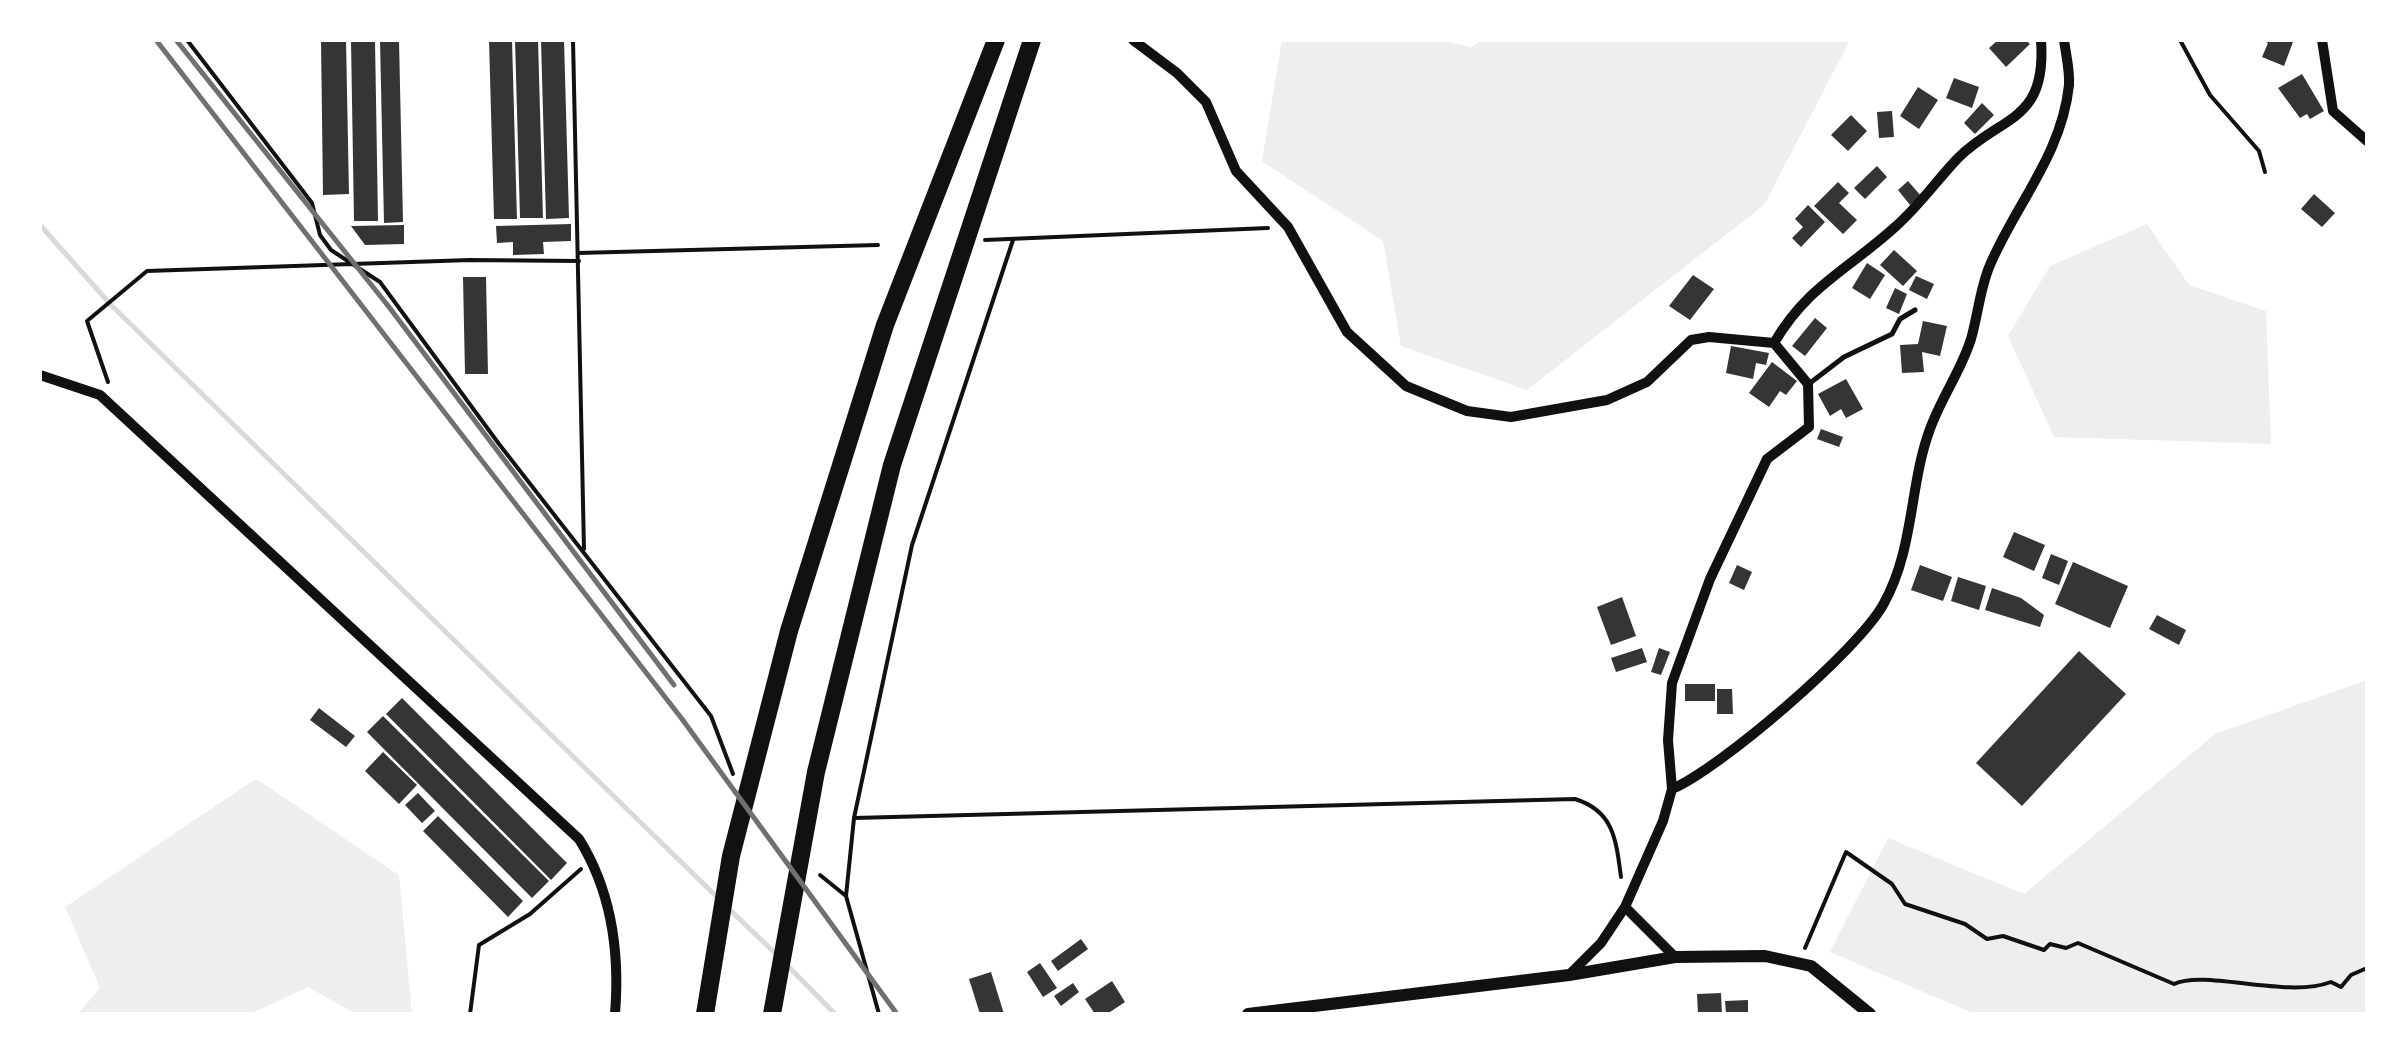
<!DOCTYPE html>
<html>
<head>
<meta charset="utf-8">
<style>
	body { margin:0 }
	#map { position:relative; width:2407px; height:1054px; overflow:hidden; background:#fff; font-family:"Golos Text",sans-serif }
	canvas { display:block }
	.frame { position:absolute; inset:0; border:42px solid #fff; pointer-events:none }
</style>
</head>
<body>
<div id="map">
<canvas width="2407" height="1054"></canvas>
<div class="frame"></div>
</div>
<script>
const ctx = document.querySelector('canvas').getContext('2d');
ctx.lineJoin = 'round';
function paint(path, color) {
  ctx.fillStyle = color;
  ctx.fill(path, 'evenodd');
}
function stroke(path, color, width, dash) {
  ctx.strokeStyle = color;
  ctx.lineWidth = width;
  ctx.lineCap = dash ? 'butt' : 'round';
  ctx.setLineDash(dash || []);
  ctx.stroke(path);
}
const green = new Path2D(`
	M1282,40H1438L1471,47L1482,40H1847L1848,44L1764,205L1527,390L1401,346L1383,241L1262,161Z
	M2147,224L2189,285L2266,311L2271,444L2054,437L2008,336L2050,266Z
	M2367,680V1014H1975L1830,952L1888,838L2024,894L2215,734Z
	M256,779L399,875L412,1014H356L308,987L250,1014H78L100,988L65,907Z`);
const stream = new Path2D(`
	M40,225L111,305L719,899
	M727,907L777,955
	M785,963L835,1014`);
const building = new Path2D(`
	M321,40H346L349,194L323,195Z
	M351,40H375L378,221H354Z
	M380,40H399L403,222L384,223Z
	M489,40H512L517,219H494Z
	M515,40H538L543,218H520Z
	M541,40H564L569,218L546,219Z
	M1998,40H2026L2030,44L2006,67L1989,48Z
	M2261,40L2293,42L2284,66L2262,57L2268,43Z
	M2302,74L2324,111L2310,119L2307,114L2300,118L2278,88Z
	M1954,78L1979,87L1972,108L1946,98Z
	M1918,87L1938,100L1919,129L1900,116Z
	M1982,103L1994,115L1975,134L1964,123Z
	M1892,111L1894,137L1879,138L1877,112Z
	M1851,115L1867,131L1848,151L1831,135Z
	M1877,166L1887,177L1865,199L1854,188Z
	M1908,181L1921,196L1910,205L1898,190Z
	M1838,182L1849,193L1839,203L1857,220L1843,234L1814,206Z
	M2314,194L2335,213L2322,227L2301,209Z
	M1808,205L1825,222L1801,247L1792,238L1803,227L1795,219Z
	M571,224V241L543,242L544,254L513,255V242L497,243L496,226Z
	M404,225V244L365,245L351,226Z
	M1894,250L1917,271L1903,286L1880,265Z
	M1867,263L1885,275L1870,299L1852,288Z
	M1693,275L1714,289L1690,320L1669,306Z
	M1916,276L1934,284L1927,299L1909,290Z
	M463,277H486L488,374H465Z
	M1895,288L1907,294L1899,314L1886,308Z
	M1815,318L1827,328L1805,356L1792,346Z
	M1923,321L1947,326L1940,356L1922,352L1924,372L1902,373L1900,345L1918,344Z
	M1731,346L1769,353L1766,365L1756,363L1753,379L1726,373Z
	M1772,362L1797,381L1786,395L1780,391L1769,407L1749,393Z
	M1846,379L1863,409L1846,418L1841,409L1830,416L1818,394Z
	M1821,429L1843,437L1839,447L1817,439Z
	M2014,532L2045,545L2034,571L2003,557Z
	M2051,554L2068,561L2059,585L2042,578Z
	M2073,562L2128,586L2110,628L2055,604Z
	M1737,565L1752,572L1744,590L1729,583Z
	M1920,565L1952,577L1943,601L1911,590Z
	M1958,577L1986,586L1979,610L1951,601Z
	M1992,588L2021,598L2044,615L2040,627L1985,610Z
	M1622,597L1636,636L1611,645L1597,607Z
	M2157,615L2186,630L2179,645L2149,629Z
	M1642,648L1647,662L1616,672L1611,658Z
	M1659,648L1670,652L1661,675L1651,672Z
	M2079,651L2126,694L2022,806L1976,763Z
	M1685,684H1715V701H1685Z
	M1717,689H1732L1733,714H1717Z
	M402,698L567,863L551,880L386,714Z
	M319,708L355,736L346,747L310,720Z
	M383,716L549,881L532,898L367,732Z
	M383,752L417,785L399,804L365,771Z
	M418,793L435,811L422,823L405,805Z
	M438,816L523,901L508,917L423,831Z
	M1081,939L1088,949L1058,971L1051,961Z
	M1040,963L1057,988L1043,997L1027,972Z
	M991,972L1004,1014H980L969,979Z
	M1112,981L1125,1002L1107,1014H1095L1085,999Z
	M1073,983L1079,992L1061,1006L1054,996Z
	M1721,993L1722,1014H1698L1697,994Z
	M1748,1000V1014H1726L1725,1001Z`);
const path = new Path2D(`
	M187,40L312,203L320,235L331,250L380,282L499,444L711,716L733,774
	M573,40L584,549
	M2180,40L2210,95L2259,151L2265,172
	M985,240L1268,228
	M578,253L878,245
	M108,382L87,321L147,271L470,260L579,261
	M854,818L1575,799C1614,811 1616,840 1621,877
	M820,875L846,896
	M1805,948L1846,852L1892,884L1905,904L1965,924L1987,939L2003,936L2044,950L2050,944L2066,948L2078,943L2174,984C2205,969 2286,999 2331,982L2341,987L2351,975L2367,968
	M470,1014L479,945L530,914L581,869
	M879,1014L846,896L854,818L912,545L1013,240`);
const service = new Path2D(`
	M1810,383L1844,357L1892,334L1900,319L1915,310`);
const minor = new Path2D(`
	M1133,40L1177,73L1206,102L1236,171L1288,227L1347,332L1406,386L1467,411L1511,417L1607,400L1647,382L1691,340L1709,337L1774,343
	M2322,40L2333,111L2367,141
	M40,375L100,395L579,839C612,892 620,952 615,1014
	M1672,789C1721,768 1857,651 1883,605C1915,548 1909,485 1930,429C1941,398 1961,371 1971,339C1978,315 1980,288 1990,265C2016,204 2062,154 2069,85C2070,71 2066,55 2064,40
	M1625,907L1675,957
	M1569,975L1601,943L1625,907L1663,821L1672,789L1668,740L1672,683L1710,579L1767,459L1809,427L1808,384L1774,343C1807,286 1849,269 1895,227C1919,206 1937,180 1958,158C2001,115 2047,123 2041,40`);
const tertiary = new Path2D(`
	M1248,1014L1569,975L1675,957L1765,956L1811,966L1870,1014`);
const trunk = new Path2D(`
	M705,1014L731,856L789,631L885,325L996,40
	M772,1014L816,772L892,465L1032,40`);
const rail = new Path2D(`
	M156,40L682,719L897,1014
	M176,40L389,307L674,685`);
paint(green, '#eee');
stroke(stream, '#d9d9d9', 5);
paint(building, '#353535');
stroke(path, '#111', 4);
stroke(service, '#111', 5);
stroke(minor, '#111', 10);
stroke(tertiary, '#111', 12);
stroke(trunk, '#111', 18);
stroke(rail, '#707070', 5);
</script>
</body>
</html>
